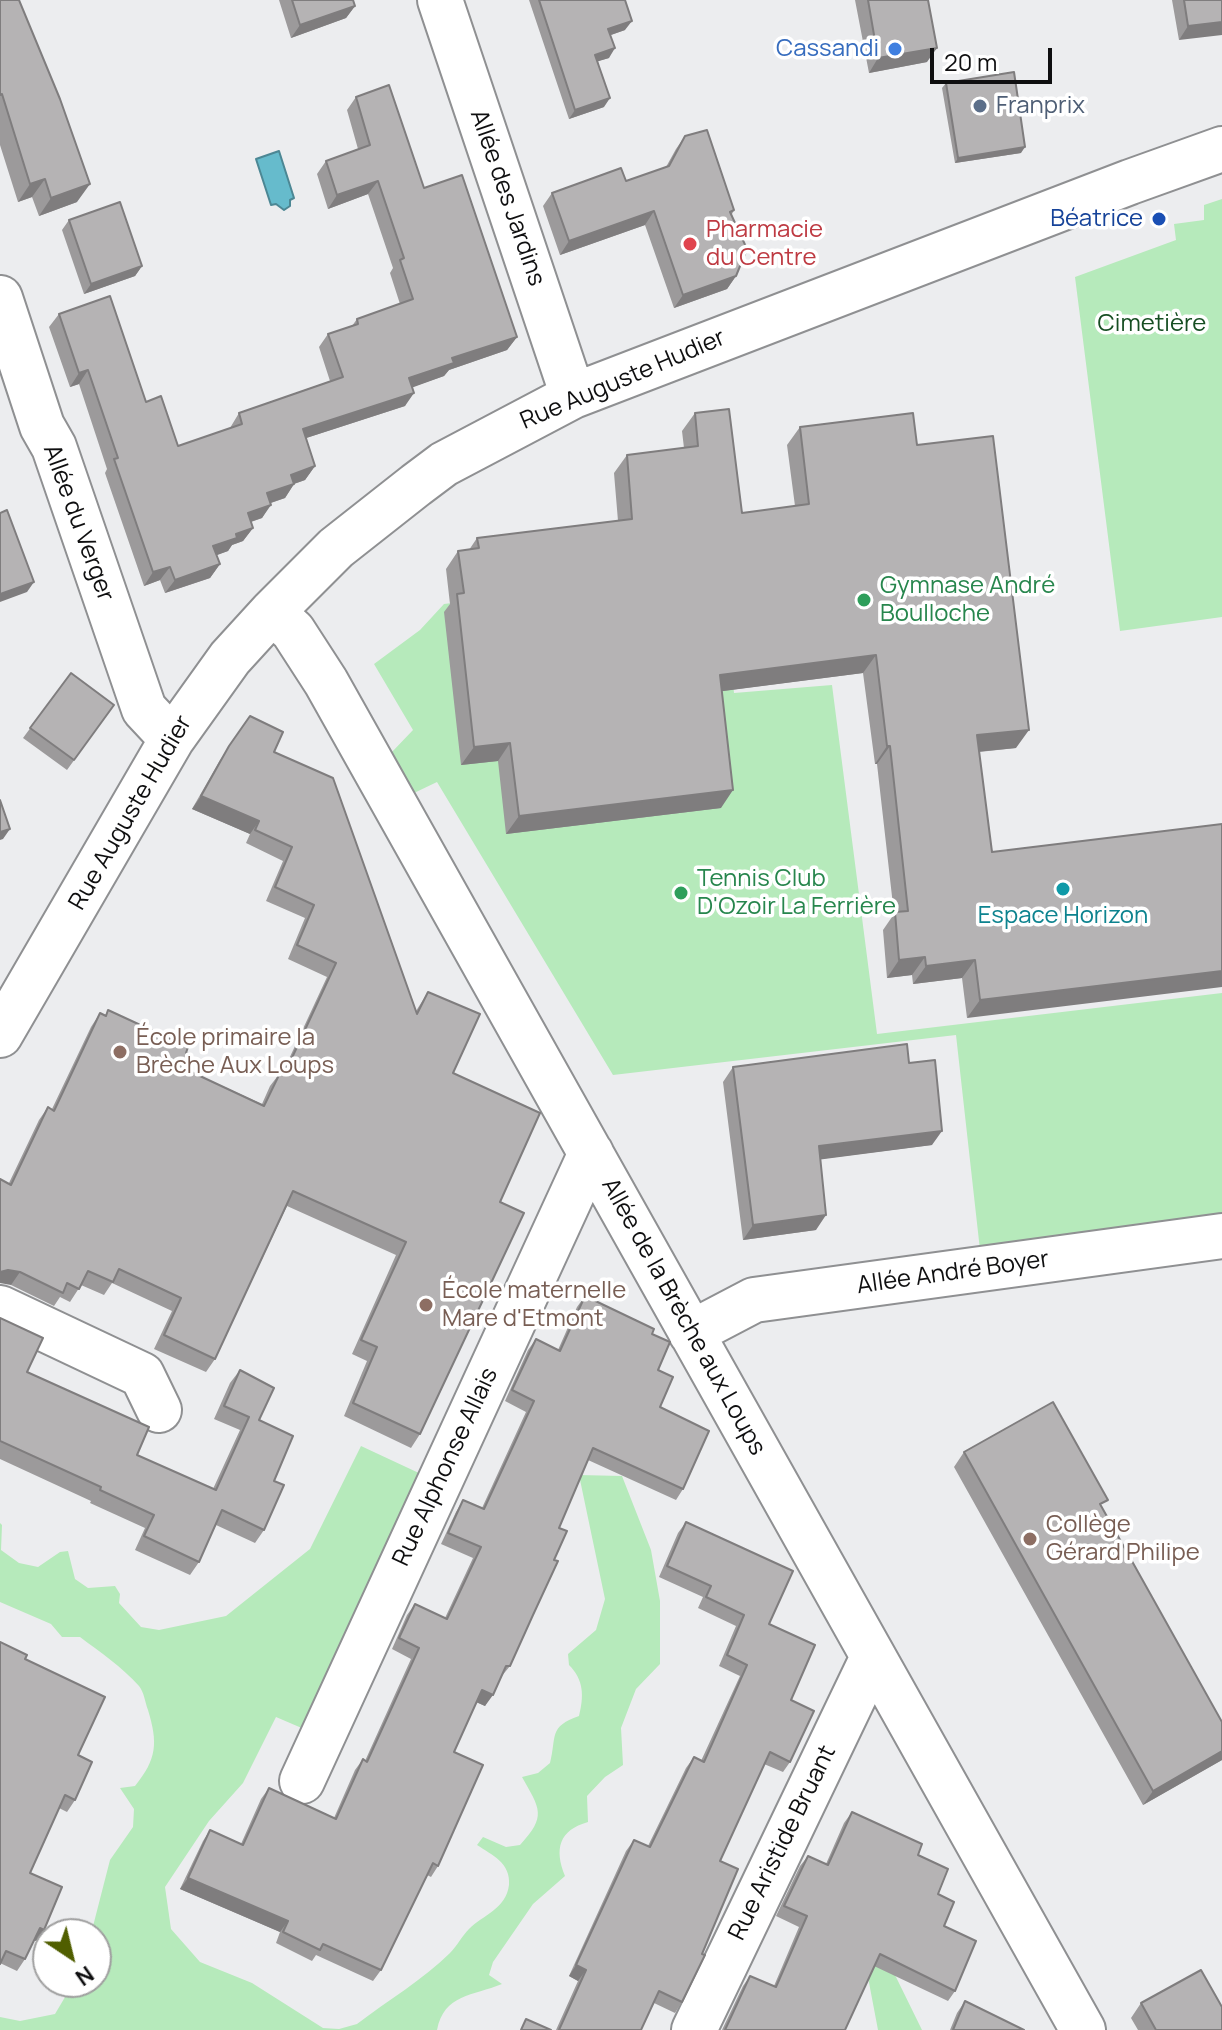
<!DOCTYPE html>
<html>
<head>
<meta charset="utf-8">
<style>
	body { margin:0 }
	#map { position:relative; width:1222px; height:2030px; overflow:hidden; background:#ecedef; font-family:Manrope,sans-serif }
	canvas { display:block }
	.north { position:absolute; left:32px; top:1918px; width:80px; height:80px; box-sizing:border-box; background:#fff; border:2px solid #9f9f9f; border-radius:50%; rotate:145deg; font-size:22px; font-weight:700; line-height:32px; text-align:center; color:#0f0f10 }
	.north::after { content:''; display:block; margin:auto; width:28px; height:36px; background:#505e00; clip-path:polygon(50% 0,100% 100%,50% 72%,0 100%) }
	.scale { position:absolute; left:930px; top:48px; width:122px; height:36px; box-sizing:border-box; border:4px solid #0f0f10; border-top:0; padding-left:10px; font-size:24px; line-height:28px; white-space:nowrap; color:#0f0f10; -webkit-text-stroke:6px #fff; paint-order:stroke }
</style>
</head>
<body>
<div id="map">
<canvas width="1222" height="2030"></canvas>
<div class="north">N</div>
<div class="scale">20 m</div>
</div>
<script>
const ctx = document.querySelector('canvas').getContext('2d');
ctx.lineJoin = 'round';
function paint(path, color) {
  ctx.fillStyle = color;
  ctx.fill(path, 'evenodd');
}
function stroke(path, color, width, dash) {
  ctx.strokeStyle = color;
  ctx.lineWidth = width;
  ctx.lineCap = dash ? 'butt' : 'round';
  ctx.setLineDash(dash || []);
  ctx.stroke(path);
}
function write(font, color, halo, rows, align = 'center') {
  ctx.font = font + ' Manrope,sans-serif';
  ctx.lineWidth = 7;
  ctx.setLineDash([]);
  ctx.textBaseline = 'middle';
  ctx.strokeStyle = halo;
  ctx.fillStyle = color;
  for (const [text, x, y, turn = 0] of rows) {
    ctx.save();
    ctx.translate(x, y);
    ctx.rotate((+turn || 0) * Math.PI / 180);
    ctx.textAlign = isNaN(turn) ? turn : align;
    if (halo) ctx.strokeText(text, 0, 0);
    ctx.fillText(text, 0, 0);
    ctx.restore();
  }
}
const green = new Path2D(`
	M1222,199V617L1120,631L1075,277L1176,240L1174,224L1204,220V205Z
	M720,558L734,693L832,685L877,1034L1222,993V1218L980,1250L956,1035L613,1075L437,782L414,793L391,753L413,730L374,664L420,630L444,604L647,578Z
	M361,1446L421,1474L304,1729L276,1717L243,1783L209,1821L165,1887L171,1929L200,1962L252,1983L323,2028L339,2029L357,2024C387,2001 424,1979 450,1953C457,1946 462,1936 469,1929C483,1915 506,1909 509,1885C511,1863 492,1855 477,1845L483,1837L506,1847L520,1845C547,1816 540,1809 522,1777L538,1773L550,1763C557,1736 548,1727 579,1716C584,1696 584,1680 569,1665L568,1654L596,1630L605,1599L579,1475L622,1476L651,1550L660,1601V1664L636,1689L621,1728L623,1765L605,1777L587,1796L588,1822C559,1830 554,1849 565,1876L533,1904L493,1962L489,1975L502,1984C473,1996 444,1994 437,2030H0V2017L20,2021L55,2014L74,1982H96V1934H91L110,1860L133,1827L134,1809L120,1788L135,1786C157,1759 158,1743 148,1710C145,1702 144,1692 139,1686C122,1667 100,1652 80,1637H62L51,1624L0,1602V1523L2,1525L1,1550L19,1563L38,1567L60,1552L68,1551L75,1579L88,1588L115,1586L120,1594L119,1603L141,1627L159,1630L226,1616L310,1549Z
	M856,1914L896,1977L922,2030H878Z`);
const water = new Path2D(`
	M279,151L294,198L290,200V206L284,210L276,204L271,205L256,159Z`);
const minor = new Path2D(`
	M440,0L573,396
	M0,298L42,426L54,447L144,709L172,739
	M272,612L293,631L326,682L1083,2030
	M0,1035L172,739L230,658L272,612L336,548L416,485L444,464L573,396L1130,182L1222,149
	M0,1308L142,1375L159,1410
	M691,1333L754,1300L1222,1236
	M302,1781L591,1153
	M694,2030L873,1657`);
const wall = new Path2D(`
	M0,0L77,202L39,216L32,197L18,202L0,145Z
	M279,0H353L355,6L346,18L291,38Z
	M529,0H625V30L611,35L609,58L598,61L604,107L569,119Z
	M855,0H928L927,62L869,73Z
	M1172,0H1222L1179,40Z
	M946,83L1021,153L955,163L942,88Z
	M356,97L424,188L517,337L507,350L449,370L444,376L412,387L405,406L306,438L315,466L305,480L294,484L285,498L271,503L262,518L251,522L253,528L243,541L232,545L228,551L216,555L220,564L210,578L165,593L160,580L144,586L105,473L107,469L79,384L70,387L49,327L59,314L146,402L178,446L230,428L239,413L330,381L319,347L328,334L352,326L357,319L400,304L390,273L393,268L368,194L328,209L317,174L326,161L358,149L347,110Z
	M685,136L734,210L732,214L736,276L727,289L674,308L645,225L560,255L543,206L552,193L626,181L666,167L676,149Z
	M69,220L142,266L135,276L84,294L62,230Z
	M695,413L742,513L795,506L787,445L800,427L917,445L1016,748L979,752L992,852L1222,824L967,1018L962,978L913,984L912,975L887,978L883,930L894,914L877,764H875L863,673L722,691L721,808L506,834L498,761L461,765L444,612L450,604L446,569L458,551L469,550L477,538L618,521L614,473L627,455L684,448L682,431Z
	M71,673L114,705L67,770L23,738Z
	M250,716L274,752L416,1011L428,992L453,1073L500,1202L420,1434L411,1448L344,1416L367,1361L352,1354L396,1255L287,1206L215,1359L206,1372L154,1349L172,1311L112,1283L104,1295L81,1285L70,1302L60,1297L54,1306L11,1285L9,1183L39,1120L48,1107L52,1109L91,1027L100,1013L105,1016L108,1010L186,1053L185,1069L262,1104L270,1086L280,1073L282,1074L327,977L288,959L305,918L266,901L283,861L246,843L250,834L192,809L220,760Z
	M909,1063L932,1145L820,1159L816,1230L743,1240L723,1082L733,1067Z
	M585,1296L652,1334L658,1370L660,1407L683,1489L676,1500L588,1460L559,1528L554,1560L510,1666L501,1677L485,1706L476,1702L454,1752L438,1866L431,1877L427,1875L381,1970L373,1981L316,1955L312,1961L276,1943L280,1932L180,1889L203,1841L210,1830L241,1844L261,1799L269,1788L334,1818L355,1770L363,1759L365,1761L411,1659L392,1649L407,1615L415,1604L445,1618L473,1558L441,1544L456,1512L463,1500L482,1508L526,1412L505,1401L528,1350L536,1339L558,1350L577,1307Z
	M0,1318L27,1372L137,1455L213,1489L240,1430L214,1419L230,1383L240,1370L259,1420L274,1481L264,1530L255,1543L216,1525L199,1562L190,1575L135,1550L145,1528L90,1503L91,1501L0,1459Z
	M964,1452L1222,1722V1760L1143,1805L954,1467Z
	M686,1522L769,1624L791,1700L790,1762L783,1772L764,1764L720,1861L702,1954L682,2002L675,2013L654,2003L641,2030H556L578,1981L569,1976L626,1851L634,1840L648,1846L686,1768L694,1757L701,1761L740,1676L719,1666L736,1626L698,1608L703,1597L659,1577L678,1533Z
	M25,1659L78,1755L75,1800L67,1812L59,1808L30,1873L44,1930L36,1941L34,1940L25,1959L17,1971L0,1963Z
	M852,1812L918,1855L938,1894L955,1991L948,2001L874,1966L845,2030H722L743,1986L750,1976L774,1986L799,1927L776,1916L800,1866L808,1856L826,1864L844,1823Z
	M965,2001L1024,2030H950L957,2013Z
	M1141,2003L1222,2030H1138L1131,2018Z`);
const shadedWall = new Path2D(`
	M355,6L346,18L291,38L300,25Z
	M632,21L625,30L602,38L608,29Z
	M1222,22V35L1179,40L1188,26Z
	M615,48L609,58L589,64L595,55Z
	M937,48L927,62L869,73L878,58Z
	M610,98L604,107L569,119L575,110Z
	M1025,147L1021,153L955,163L958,158Z
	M45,179L32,197L18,202L30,184Z
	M378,181L368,194L328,209L337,195Z
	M90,184L77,202L39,216L51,198Z
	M654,211L645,225L560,255L569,241Z
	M142,266L135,276L84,294L91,284Z
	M736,276L727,289L674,308L683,295Z
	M517,337L507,350L449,370L444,376L400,392L409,378L452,358Z
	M88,370L79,384L70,387L79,373Z
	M414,393L405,406L294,442L303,429Z
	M315,466L305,480L282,488L291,475Z
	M294,484L285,498L258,507L267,493Z
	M271,505L262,518L238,526L248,513Z
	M253,528L243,541L232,545L228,551L204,560L213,546L236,534Z
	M220,564L210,578L165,593L175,580Z
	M170,567L160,580L144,586L153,572Z
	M34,582L27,592L0,602V594Z
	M876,655L863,673L708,693L720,675Z
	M1029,730L1016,748L965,753L977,735Z
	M510,743L498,761L461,765L474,747Z
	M887,746H890L877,764H875Z
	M733,790L721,808L506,834L519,816Z
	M201,796L259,821L250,834L192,809Z
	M10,829L3,839L0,840V832Z
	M925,957L912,975L887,978L899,960Z
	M975,960L962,978L913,984L926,966Z
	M1222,971V987L967,1018L980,1000Z
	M942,1131L932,1145L809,1161L819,1146Z
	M826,1215L816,1230L743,1240L753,1225Z
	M8,1270L20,1272L11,1285L0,1283V1272Z
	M482,1690L493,1695L485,1706L474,1701Z
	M1222,1751V1760L1143,1805L1153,1791Z
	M188,1878L288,1921L280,1932L180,1889Z
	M40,1928L44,1930L36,1941L32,1939Z
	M576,1965L586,1970L578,1981L569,1976Z`);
const building = new Path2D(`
	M0,0H19L60,99L90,184L51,198L45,179L30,184L2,94L0,95Z
	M292,0H353L355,6L300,25Z
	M539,0H625L632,21L608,29L615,48L595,55L610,98L575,110Z
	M868,0H928L937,48L878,58Z
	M1184,0H1222V22L1188,26Z
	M1014,72L1025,147L958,158L946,83Z
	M389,85L424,188L462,175L517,337L452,358L454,363L409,378L414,393L303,429L315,466L291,475L294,484L267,493L271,505L248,513L253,528L236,534L237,538L213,546L220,564L175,580L170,567L153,572L114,459L118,458L88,370L79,373L59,314L110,296L146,402L161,396L178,446L242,424L239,413L343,377L328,334L358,324L357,319L413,299L400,260L404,258L378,181L337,195L326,161L370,145L356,97Z
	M707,130L734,210L730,212L747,249L736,276L683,295L654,211L569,241L552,193L621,168L626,181L669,166L685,136Z
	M120,202L142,266L91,284L69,220Z
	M729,409L742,513L809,504L800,427L913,413L917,445L993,436L1029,730L977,735L992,852L1222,824V971L980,1000L975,960L926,966L925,957L899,960L895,912L908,911L890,746H887L876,655L720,675L733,790L519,816L510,743L474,747L457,594L464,593L458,551L479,548L477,538L632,519L627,455L698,446L695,413Z
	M7,510L34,582L0,594V513Z
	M71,673L114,705L74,760L30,728Z
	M250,716L283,732L274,752L333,778L417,1014L428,992L480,1014L453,1073L540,1113L500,1202L524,1213L420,1434L353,1403L377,1347L361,1340L406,1242L293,1191L215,1359L164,1335L181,1298L119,1269L113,1282L88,1271L79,1289L67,1283L63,1293L20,1272L8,1270L0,1272V1179L11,1185L48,1107L54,1111L100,1013L106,1016L108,1010L188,1047L186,1053L191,1055L185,1069L264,1106L280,1073L284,1075L336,963L297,945L314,905L275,887L292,847L255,830L259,821L201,796L229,746Z
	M0,800L10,829L0,832Z
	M907,1044L909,1063L935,1060L942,1131L819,1146L826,1215L753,1225L733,1067Z
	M585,1296L654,1329L652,1334L670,1342L658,1370L673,1377L660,1407L709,1431L683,1489L593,1448L559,1528L567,1531L554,1560L558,1561L533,1615L510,1666H506L493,1695L482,1690L454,1752L483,1765L438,1866L433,1863L381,1970L323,1944L320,1950L283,1932L288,1921L188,1878L210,1830L243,1845L269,1788L336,1819L363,1759L367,1762L419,1648L399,1638L415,1604L447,1619L481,1547L448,1533L463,1500L484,1509L534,1401L512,1390L536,1339L560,1351Z
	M0,1318L43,1338L27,1372L149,1427L137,1455L216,1490L249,1417L224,1406L240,1370L274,1388L259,1420L293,1436L274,1481L284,1485L264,1530L222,1510L199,1562L144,1536L154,1515L100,1490L101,1487L0,1441Z
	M1053,1402L1108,1500L1100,1504L1222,1722V1751L1153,1791L964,1452Z
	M686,1522L793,1571L769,1624L815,1645L791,1700L814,1711L790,1762L770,1752L720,1861L738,1869L702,1954L705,1955L682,2002L659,1991L641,2030H559L586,1970L576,1965L634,1840L650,1847L694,1757L704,1762L747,1665L727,1655L744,1615L706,1597L711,1586L667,1566Z
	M0,1642L27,1655L25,1659L105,1697L78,1755L92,1762L75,1800L65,1795L30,1873L62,1887L44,1930L40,1928L25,1959L6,1951L0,1964Z
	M852,1812L922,1844L918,1855L948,1869L938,1894L954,1902L944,1926L976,1941L955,1991L880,1954L845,2030H725L750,1976L776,1987L807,1916L784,1906L808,1856L828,1865Z
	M1201,1970L1222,2007V2030H1156L1141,2003Z
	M965,2001L1024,2030H953Z
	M526,2019L551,2030H521Z`);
const markers = [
	[895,49,8,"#3f7fe0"],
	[980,106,8,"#5c6f8a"],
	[1159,219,8,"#1a4fb4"],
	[690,244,8,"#e0444e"],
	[864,600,8,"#2e9e5b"],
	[1063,889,8,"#0f9aa8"],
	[681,893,8,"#2e9e5b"],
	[120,1052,8,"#8d6e63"],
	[426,1305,8,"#8d6e63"],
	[1030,1539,8,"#8d6e63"]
];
const shopNames = [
	["Cassandi",879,49]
];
const serviceNames = [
	["Franprix",996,106]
];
const streetNames = [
	["Allée des Jardins",507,198,71],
	["Rue Auguste Hudier",623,380,-23],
	["Allée du Verger",78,523,70],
	["Rue Auguste Hudier",131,813,-60],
	["Allée André Boyer",953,1273,-8],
	["Allée de la Brèche aux Loups",683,1317,61],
	["Rue Alphonse Allais",446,1467,-65],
	["Rue Aristide Bruant",783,1843,-64]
];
const transitNames = [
	["Béatrice",1143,219]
];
const healthNames = [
	["Pharmacie",706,230],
	["du Centre",706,258]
];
const parkNames = [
	["Cimetière",1152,324]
];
const leisureNames = [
	["Gymnase André",880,586],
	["Boulloche",880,614],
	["Tennis Club",697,879],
	["D'Ozoir La Ferrière",697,907]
];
const cultureNames = [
	["Espace Horizon",1063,916]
];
const educationNames = [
	["École primaire la",136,1038],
	["Brèche Aux Loups",136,1066],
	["École maternelle",442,1291],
	["Mare d'Etmont",442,1319],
	["Collège",1046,1525],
	["Gérard Philipe",1046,1553]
];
paint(green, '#b6eabb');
paint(water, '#6bc');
stroke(water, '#4c8794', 2);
stroke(minor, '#8f9092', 48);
stroke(minor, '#fff', 44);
paint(wall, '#9c9a9b');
paint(shadedWall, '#7f7d7e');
paint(building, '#b5b3b4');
stroke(building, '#7f7d7e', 2);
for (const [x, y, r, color] of markers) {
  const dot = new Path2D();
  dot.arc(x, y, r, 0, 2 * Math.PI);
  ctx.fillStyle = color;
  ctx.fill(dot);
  stroke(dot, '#fff', 3);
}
write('24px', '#366cbe', '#fff', shopNames, 'right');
write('24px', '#4e5e75', '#fff', serviceNames, 'left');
write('24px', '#0f0f10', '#fff', streetNames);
write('24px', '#164399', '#fff', transitNames, 'right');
write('24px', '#be3a42', '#fff', healthNames, 'left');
write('24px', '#164e22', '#fff', parkNames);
write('24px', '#27864d', '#fff', leisureNames, 'left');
write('24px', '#0d838f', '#fff', cultureNames);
write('24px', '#785e54', '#fff', educationNames, 'left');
</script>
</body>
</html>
